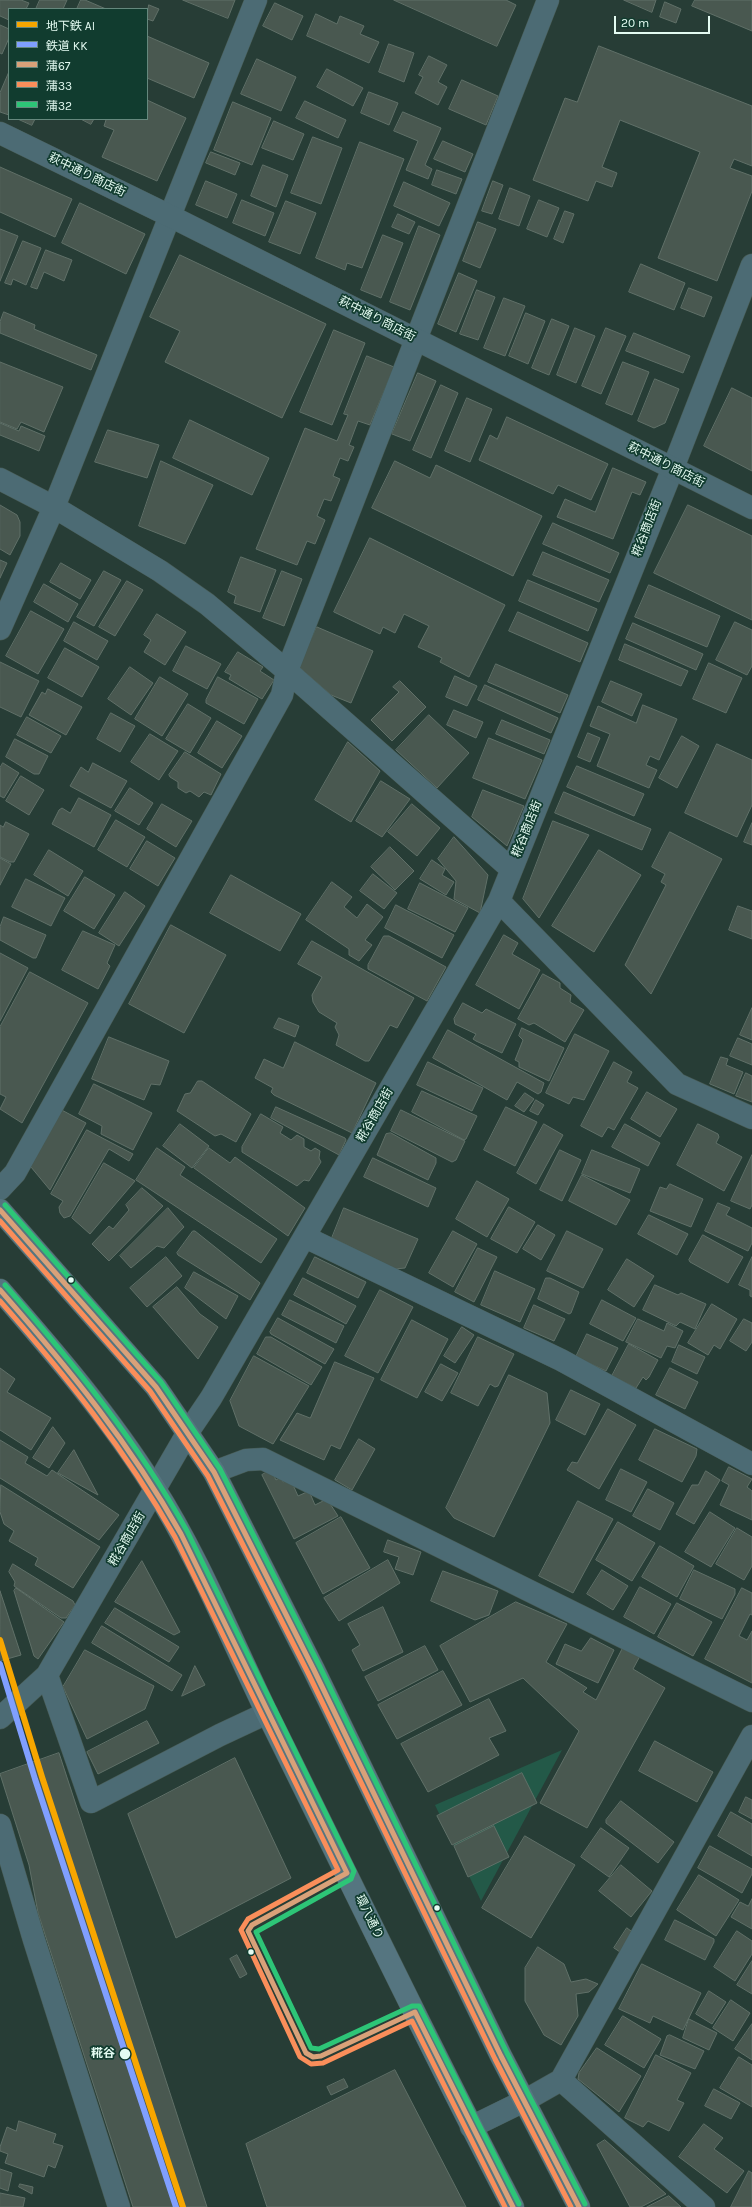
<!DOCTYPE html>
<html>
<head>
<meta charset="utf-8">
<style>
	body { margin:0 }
	#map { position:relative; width:752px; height:2207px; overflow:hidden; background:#273d36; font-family:Karla,"Noto Sans JP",sans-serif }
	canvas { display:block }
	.legend { position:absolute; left:8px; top:8px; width:140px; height:112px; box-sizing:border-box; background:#113c2f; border:1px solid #65887d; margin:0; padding:5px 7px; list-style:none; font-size:12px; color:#e4fbf2 }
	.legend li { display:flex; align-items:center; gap:8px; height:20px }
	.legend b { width:20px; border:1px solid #65887d }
	.scale { position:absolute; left:614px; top:16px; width:96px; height:18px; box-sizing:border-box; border:2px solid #e4fbf2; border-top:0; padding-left:5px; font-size:12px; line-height:14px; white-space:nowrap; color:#e4fbf2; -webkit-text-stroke:3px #113c2f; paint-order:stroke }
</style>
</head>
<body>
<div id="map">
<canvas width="752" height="2207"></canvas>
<ul class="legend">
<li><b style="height:5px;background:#f7a600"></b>地下鉄 Al</li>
<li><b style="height:5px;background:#809fff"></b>鉄道 KK</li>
<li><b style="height:5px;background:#d9a179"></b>蒲67</li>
<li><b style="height:5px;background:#fa8e5a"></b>蒲33</li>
<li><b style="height:5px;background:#2dc577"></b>蒲32</li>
</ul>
<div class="scale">20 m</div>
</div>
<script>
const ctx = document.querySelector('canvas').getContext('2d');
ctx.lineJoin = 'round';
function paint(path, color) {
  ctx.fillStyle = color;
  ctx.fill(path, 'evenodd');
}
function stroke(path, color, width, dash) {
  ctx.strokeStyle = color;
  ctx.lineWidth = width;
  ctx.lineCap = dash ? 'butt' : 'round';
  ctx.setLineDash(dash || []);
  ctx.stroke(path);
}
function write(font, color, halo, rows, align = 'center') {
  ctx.font = font + ' Karla,"Noto Sans JP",sans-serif';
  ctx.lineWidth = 3.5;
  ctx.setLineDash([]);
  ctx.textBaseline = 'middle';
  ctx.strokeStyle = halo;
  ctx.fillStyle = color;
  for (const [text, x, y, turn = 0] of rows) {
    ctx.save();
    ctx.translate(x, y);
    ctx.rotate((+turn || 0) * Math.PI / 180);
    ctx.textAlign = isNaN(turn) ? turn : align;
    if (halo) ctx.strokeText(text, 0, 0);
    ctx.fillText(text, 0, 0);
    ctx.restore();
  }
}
const green = new Path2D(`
	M562,1750L481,1901L435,1805Z`);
const building = new Path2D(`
	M0,0H21L29,3L26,9H9V20L0,16Z
	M40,0H67L63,9H36Z
	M81,0H85L106,9H77Z
	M183,0H235L228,18Z
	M394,0H506L516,5L497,46Z
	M624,0H656L652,12Z
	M695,0H752V31L692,6Z
	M665,2L681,9L676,23L660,17Z
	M275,3L303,16L292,40L263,26Z
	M149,5L159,9L153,21L147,19Z
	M316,14L337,24L340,16L364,26L360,34L379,42L369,63L307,36Z
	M0,25L9,29V38L2,54L0,53Z
	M147,36L209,63L194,98L147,78Z
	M389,44L414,53L404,82L379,72Z
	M599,46L752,106V166L734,159L730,168L752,176V191L717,281L658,258L700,152L620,120L602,167L617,173L612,187L596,181L588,201L533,180L565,98L577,102Z
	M429,56L447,65L438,82L447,87L438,105L415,93L423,77L419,75Z
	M257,59L296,77L281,111L241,94Z
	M327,69L363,88L353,106L317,87Z
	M9,72V115L0,112V93Z
	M462,80L498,96L486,125L449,109Z
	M369,92L398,103L389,125L361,113Z
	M147,100L186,118L157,181L102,157L114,130L104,126L106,120L104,119H147Z
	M305,101L346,120L338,138L296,118Z
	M233,102L271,118L252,165L214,150Z
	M403,112L441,128L425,165L432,169L428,179L406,170L418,141L394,131Z
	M18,119H35L32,125Z
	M81,119H94L91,124Z
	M274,121L304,134L293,160L262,148Z
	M313,137L342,148L321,204L291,193Z
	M443,141L473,154L465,172L434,159Z
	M360,142L404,159L362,268L347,263L345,270L316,258Z
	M211,152L240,163L235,175L206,163Z
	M263,165L288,175L276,207L251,196Z
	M0,167L72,199L55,237L0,212Z
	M437,170L462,179L456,194L432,185Z
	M206,181L237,194L227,218L196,205Z
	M493,181L503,185L492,214L482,211Z
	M404,182L450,203L439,226L394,206Z
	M510,188L530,196L519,226L499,219Z
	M242,200L274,213L265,236L233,223Z
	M539,200L559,208L547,237L527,229Z
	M286,201L316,213L300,254L269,242Z
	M80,203L145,234L126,274L62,243Z
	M565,211L574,214L563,243L554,239Z
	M398,214L415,222L409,234L392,227Z
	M478,222L496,229L480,268L463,261Z
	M419,226L440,235L410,310L390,302Z
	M0,229L18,236L0,281Z
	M383,235L403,243L381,298L361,290Z
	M23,241L41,248L26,285L13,279L11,285L5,283Z
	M46,250L72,260L64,281L44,272L37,289L31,287Z
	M180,255L326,324L282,418L165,362L180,331L150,317Z
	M641,264L685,283L674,310L629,292Z
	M459,273L477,281L456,332L438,324Z
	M689,288L712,297L704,317L681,308Z
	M477,290L495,297L478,340L460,334Z
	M504,298L525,306L505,356L484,348Z
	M4,312L35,325L34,329L97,355L91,370L0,333V322Z
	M526,313L545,321L528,364L509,356Z
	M552,319L569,326L549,375L532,368Z
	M575,328L595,336L576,383L557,375Z
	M606,328L626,336L601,394L582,386Z
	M334,330L365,343L332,425L300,412Z
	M634,333L690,356L683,373L626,351Z
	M367,356L394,367L370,425L358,421L349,445L354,447L348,461L340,458L333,476L340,479L331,501L324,499L317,516L325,520L315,544L307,541L297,565L256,549L305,428L337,441L348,415L344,414Z
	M0,362L63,387L44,432L21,422L17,429L0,422Z
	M623,362L649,372L632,415L606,404Z
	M418,373L436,381L410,441L392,434Z
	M655,379L679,389L665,423L654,428L638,421Z
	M441,385L458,393L431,458L413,450Z
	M732,388L752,398V471L704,446Z
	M467,398L492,409L470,462L445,451Z
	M507,417L608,464L591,500L558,485L553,494L479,460L490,435L497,439Z
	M190,420L269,458L252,495L173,458Z
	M0,423L19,431L21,426L45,436L39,451L0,435Z
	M108,430L159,445L147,478L95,462Z
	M161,461L213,485L185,544L139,526Z
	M395,461L430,478L436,465L542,516L513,576L372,508Z
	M613,468L646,482L640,495L632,492L613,539L557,517L565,499L595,512Z
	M0,505L17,515L20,522V536L10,555L0,549Z
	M688,505L752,536V620L654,573Z
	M553,523L619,553L610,573L543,544Z
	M370,538L505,605L469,677L440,662L442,658L418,647L429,626L404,614L395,633L383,627L380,634L334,612Z
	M543,552L609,580L599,602L533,575Z
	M241,557L276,570L260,612L234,603L236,596L228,592Z
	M0,560L7,563L0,578Z
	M61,563L91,580L80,599L50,582Z
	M104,571L121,580L94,626L77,617Z
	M282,571L302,579L284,626L263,618Z
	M528,580L597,609L588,631L519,601Z
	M127,581L143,590L115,636L99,627Z
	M44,584L78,604L68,622L34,602Z
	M649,585L720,616L707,647L635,617Z
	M31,611L64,629L38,674L6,656Z
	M518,612L588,643L580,662L509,631Z
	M157,614L186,632L165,665L144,652L151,640L144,635Z
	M74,622L108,641L97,660L64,641Z
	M735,622L752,630V666L747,675L716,660Z
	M633,623L703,654L696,670L626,639Z
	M317,627L373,651L351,703L331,695L299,667Z
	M625,644L688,671L681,686L619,660Z
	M186,646L221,664L207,689L173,671Z
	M65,648L99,667L82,697L48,678Z
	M238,652L263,667L260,671L274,680L262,699L229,679L231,675L225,672Z
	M0,662L39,681L21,717L0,707Z
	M709,663L742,678L726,713L693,699Z
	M496,664L568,695L560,713L488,682Z
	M130,667L153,683L131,715L108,699Z
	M455,676L477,686L467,706L446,697Z
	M160,677L188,694L162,736L135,719Z
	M218,677L258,699L244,724L206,703V700Z
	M400,681L426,707L392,741L371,720L399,692L393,687Z
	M611,681L642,694L632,716L602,702Z
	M485,685L558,718L551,733L478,700Z
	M48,689L82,707L66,735L29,715L42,692L45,694Z
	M188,704L211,718L190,753L166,739Z
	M643,705L677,719L659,760L650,756L646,765L657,770L649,788L597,766L610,734L590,726L598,706L636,723Z
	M454,710L483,722L476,738L447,725Z
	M111,713L135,726L120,752L97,739Z
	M429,715L469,753L437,788L396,750Z
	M27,717L61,736L51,753L17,735Z
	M502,720L550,740L544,754L496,734Z
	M217,721L242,736L222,768L198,753Z
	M588,733L600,738L590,762L578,757Z
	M150,734L178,751L159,780L131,762Z
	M682,736L699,746L677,788L659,778Z
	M489,738L542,760L525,799L473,778Z
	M15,739L48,756L39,774H34L6,757Z
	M348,742L380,771L351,822L315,800Z
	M717,744L752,760V805L737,837L685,813Z
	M185,752L221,774L211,795L204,792L199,797L190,791L186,793L178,788V782L170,777L169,775Z
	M3,763L19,773L4,798L0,796V768Z
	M93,763L127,781L111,808L70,786L81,767L88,772Z
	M577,766L644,794L634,816L567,787Z
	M21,776L44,790L29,815L6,801Z
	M381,781L410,799L382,837L356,821Z
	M130,788L153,803L139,825L115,811Z
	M483,790L524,806L507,846L472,817Z
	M564,792L651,829L642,850L555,813Z
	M79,798L111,815L94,847L52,824L59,810L62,808L70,813Z
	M162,804L192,821L176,847L147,829Z
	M412,804L440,828L417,856L388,832Z
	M116,820L145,837L127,867L98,850Z
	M553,821L589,835L539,918L523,899Z
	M6,822L29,834L14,862H10L0,857V825L3,827Z
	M752,823V845L744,842Z
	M670,832L722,859L651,994L625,965L666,885L661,882L665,874L652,867Z
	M454,837L488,875L480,913L454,899L456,881L438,859Z
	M147,841L175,858L158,886L130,869Z
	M390,847L414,871L395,890L371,867Z
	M49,850L83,871L68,896L34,875Z
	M599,850L641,875L594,952L552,926Z
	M0,858L11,864L0,885Z
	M432,860L445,869L442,875L454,882L446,895L420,879Z
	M373,874L397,893L384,909L360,891Z
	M231,875L301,914L280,951L210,913Z
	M85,877L115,895L94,929L64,911Z
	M26,879L65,898L51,926L12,907Z
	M332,882L352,897L344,907L357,918L367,904L383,917L365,940L372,945L359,961L349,955V949L306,920Z
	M420,883L468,908L455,932L408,909Z
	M125,892L145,906L119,946L99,933Z
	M396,905L454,935L442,958L385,928Z
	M738,906L752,911V939L729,930Z
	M4,917L46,935L36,958H33L0,940V927Z
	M171,925L226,955L184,1033L129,1004Z
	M83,931L115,945L107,963L110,966L98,989L62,970Z
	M504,935L518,943L512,954L540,970L519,1009L476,985Z
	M384,936H389L446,967L427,1001L368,969V965Z
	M312,941L414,998L397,1028L390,1025L369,1061H365L336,1045L339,1035L335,1027L337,1023L319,1012L313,1002L312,995L322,977L298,964Z
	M0,953L28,968L0,1021Z
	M30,972L88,1003L22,1123L0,1109L6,1097L0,1094V1027Z
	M543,974L560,983V988L571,995L570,1002L584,1010L565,1042L534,1023L529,1025L518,1019Z
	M463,1003L482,1013L486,1009L516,1024L502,1053L476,1041L473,1039L476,1034L455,1024L454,1019Z
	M752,1008V1040L740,1035Z
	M279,1018L299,1026L295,1037L274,1028Z
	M522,1028L564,1048L549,1081L519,1067V1062L515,1060L523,1040L519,1036Z
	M448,1030L544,1083L541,1092L538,1094L517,1082L507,1100L433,1058Z
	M575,1034L609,1051L584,1100L573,1097L569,1104L546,1093Z
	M109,1037L169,1061L160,1085L151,1084L144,1100L92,1079Z
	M738,1038L752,1044V1065L730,1056Z
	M295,1042L376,1083L352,1133L274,1095L271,1092L273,1088L255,1078L264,1059L283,1068Z
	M721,1057L728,1059L726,1065L743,1072L734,1094L710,1084Z
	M428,1062L483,1088L472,1111L417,1085Z
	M614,1062L632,1072L627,1082L638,1088L614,1130L608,1127L602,1137L581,1126Z
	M746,1073L752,1076V1102L736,1096Z
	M198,1081H202L251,1114L236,1142L221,1134L215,1136L177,1111L185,1094L190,1093Z
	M94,1084L152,1113L133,1150L101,1134L102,1126L79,1114Z
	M422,1091L477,1116L466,1139L464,1140L412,1112Z
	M647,1092L677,1109L660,1137L631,1119Z
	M525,1093L534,1099L524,1112L515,1106Z
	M536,1100L544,1105L538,1115L530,1111Z
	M56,1107L86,1123L50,1190L26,1161Z
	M276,1107L345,1138L346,1140L339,1155L271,1118Z
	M506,1107L537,1122L515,1166L484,1150Z
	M401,1110L465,1141L456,1160L452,1162L391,1131Z
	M261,1114L283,1127L280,1133L291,1140L297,1135L304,1139V1147L311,1151L315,1148L320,1151L319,1158L321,1162L309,1181L304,1180L297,1186L242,1152V1147Z
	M180,1124L209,1146L192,1168L163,1146Z
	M544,1124L563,1135L536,1184L517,1173Z
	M625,1124L660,1143L648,1166L612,1147Z
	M698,1124L718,1134L719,1137L716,1143L742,1157L724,1191L677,1165Z
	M87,1130L133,1154L129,1161L109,1149L70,1216L64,1218L60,1213L59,1207L63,1201L51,1194Z
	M391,1133L436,1158V1163L428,1180L377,1155L386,1134Z
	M157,1148L185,1167L180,1175L277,1239L261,1263L136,1180Z
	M209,1148L230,1163L235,1157L305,1208L288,1236L194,1168Z
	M560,1150L581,1160L562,1201L540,1190Z
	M592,1150L640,1169L630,1193L582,1174Z
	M752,1155V1205L750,1209L731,1201Z
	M373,1158L436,1188L428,1207L364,1177Z
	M104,1163L135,1181L90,1234L72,1218Z
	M582,1175L630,1200L616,1225L569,1201Z
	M477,1181L509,1199L487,1237L456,1219Z
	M670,1184L703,1199L691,1227L650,1211L660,1187L666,1189Z
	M142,1188L163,1206L109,1261L92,1244L109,1226L113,1229L129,1210L126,1205Z
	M718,1203L730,1208L726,1215L752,1228V1243L748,1251L705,1231Z
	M509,1207L535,1222L517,1253L491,1239Z
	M168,1208L184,1227L164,1248L157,1246L131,1268L120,1256Z
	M344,1208L418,1239L405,1268L395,1269L332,1238Z
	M649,1215L688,1234L677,1255L638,1234Z
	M538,1225L555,1235L541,1260L523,1249Z
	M193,1231H195L260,1283L250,1300L178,1255L177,1253Z
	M453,1231L477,1244L453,1287L429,1273Z
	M567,1231L603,1249L583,1288L547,1271Z
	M703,1235L743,1257L728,1283L690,1262L689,1260Z
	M478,1248L497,1257L474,1302L455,1292Z
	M166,1257L182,1276L147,1307L130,1288Z
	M315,1257L366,1282L358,1298L307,1273Z
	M752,1257V1297L750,1296V1290L739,1285Z
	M627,1259L654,1276L634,1307L608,1290Z
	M495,1271L535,1289L520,1322L481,1305Z
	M194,1272L238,1296L226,1319L185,1288Z
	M303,1278L356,1306L346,1324L294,1295Z
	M546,1278H550L579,1292L571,1313L569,1314L538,1299Z
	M655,1285L678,1295L681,1293L706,1304L695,1329L680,1322L676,1326L643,1310Z
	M177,1287L200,1314L218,1327L198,1359L153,1307Z
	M380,1290L413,1307L378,1373L345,1356Z
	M290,1300L344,1326L336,1343L282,1315Z
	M602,1300L636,1318L623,1341L590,1324Z
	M712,1304L737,1319L720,1349L714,1345L708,1355L688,1343Z
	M534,1305L565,1319L554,1341L524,1328Z
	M278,1318L334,1349L325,1364L271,1334L270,1332Z
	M638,1319L664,1331L667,1323L683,1331L675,1348L667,1346L661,1358L626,1342Z
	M744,1319L752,1323V1342L746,1351L730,1341Z
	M412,1320L448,1339L417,1398L381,1380Z
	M462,1327L474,1335L455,1363L444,1356Z
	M587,1334L618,1348L606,1371L576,1357Z
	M266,1337H271L322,1367L311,1385L257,1354Z
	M478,1337L514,1354L498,1386L495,1387L490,1384L478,1406L451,1393Z
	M629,1344L658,1360L649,1377L646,1380L643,1377L636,1388L612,1376Z
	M679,1345L705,1357L697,1374L672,1362Z
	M254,1356L309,1386L273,1444L239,1426L230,1401Z
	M335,1362L374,1378L340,1449L331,1445L324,1460L280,1440L297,1413L310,1418Z
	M441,1364L458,1373L442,1401L425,1392Z
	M0,1368L15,1379L7,1392L51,1418L31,1450L0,1430Z
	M670,1368L698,1382L685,1409L656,1395Z
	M509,1375L547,1393L550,1423L494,1537L454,1518L446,1508Z
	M571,1390L600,1404L585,1435L556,1420Z
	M608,1409L636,1425L599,1489L567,1470L572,1462L577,1463Z
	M53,1427L65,1443L49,1468L33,1458Z
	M655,1429L697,1449L696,1456L682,1482L639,1460Z
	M359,1439L375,1449L352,1490L335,1480Z
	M0,1440L28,1457L25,1463L47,1476L52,1470L119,1515L99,1540L0,1478Z
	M74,1450L98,1495L58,1473Z
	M729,1467L752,1479L747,1487L752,1491V1520L720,1505L729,1485L722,1481Z
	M621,1469L647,1482L631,1512L606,1500Z
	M271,1470L276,1480L281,1477L283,1482L290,1478L298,1496L309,1491L315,1505L327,1499L338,1516L294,1539L262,1475Z
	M706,1471L720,1480L694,1524L676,1514L692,1485H698Z
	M1,1485L100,1547L73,1588L35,1565L38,1558L9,1541L14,1531L4,1524L0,1512Z
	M648,1489L674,1503L660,1530L633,1516Z
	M578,1501L613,1519L573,1593L539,1576Z
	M710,1512L735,1528L711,1567L685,1552Z
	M341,1517L370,1568L323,1594L296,1543Z
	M618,1522L655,1543L632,1581L596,1560Z
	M737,1528L752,1537V1566L744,1580L716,1564Z
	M388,1540L421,1552L413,1575L395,1569L399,1557L384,1552Z
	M660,1546L694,1566L677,1597L642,1577Z
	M388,1560L400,1583L339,1621L324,1598Z
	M142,1561L180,1632L174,1635L115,1602Z
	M13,1564L73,1601L75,1605L66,1618H61L14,1586L15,1582L9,1572Z
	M602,1570L628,1586L613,1610L587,1594Z
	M694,1570L735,1589V1594L722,1619L680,1599Z
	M443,1571L498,1591L489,1615L475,1620L431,1601Z
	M640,1587L671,1604L654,1634L624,1617Z
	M16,1588L64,1622L38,1659L34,1656L14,1591Z
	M742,1588L752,1593V1615L750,1614L739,1636L747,1640L752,1631V1683L705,1659Z
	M0,1591L21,1655L0,1661Z
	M516,1602L567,1624L546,1662L587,1688L583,1692L596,1700L623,1647L640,1656L633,1669L665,1688L587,1828L540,1803L579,1731L523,1678L470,1702L440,1646Z
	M677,1603L712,1622L693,1656L658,1637Z
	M383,1607L403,1652L363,1671L352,1650L360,1645L348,1624Z
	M115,1608L179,1647L169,1662L105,1623Z
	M102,1626L182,1675L172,1691L92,1643Z
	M591,1638L614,1650L598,1683L556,1664L565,1644L581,1651Z
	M425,1646L438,1670L378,1701L365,1677Z
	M85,1650L154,1686L145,1709L87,1739L63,1687Z
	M195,1666L205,1685L182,1696Z
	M443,1671L462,1705L397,1739L378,1705Z
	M489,1699L506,1731L489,1738L499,1755L428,1792L401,1744Z
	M147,1721L159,1743L98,1774L87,1752Z
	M655,1741L713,1772L697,1802L639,1771Z
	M59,1753L117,1930L207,2207H133L38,1913L29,1865L0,1774Z
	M235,1758L291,1878L176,1938L128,1814Z
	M522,1773L537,1803L452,1845L437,1816Z
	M746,1797L752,1800V1819L739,1812Z
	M621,1801L674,1842L658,1863L606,1823V1820Z
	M731,1812L752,1824V1856L718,1836Z
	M494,1826L509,1857L468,1877L454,1846Z
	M601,1828L629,1848L609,1877L581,1857Z
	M525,1836L575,1865L531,1938L482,1908Z
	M710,1846L752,1869V1874L742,1893L698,1868Z
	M621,1865L652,1891L631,1917L599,1891Z
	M699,1875L739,1900L716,1936L677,1910Z
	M752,1899V1929L731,1917L740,1902L748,1906Z
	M675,1920L714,1939V1942L705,1960L665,1940Z
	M627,1928L635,1934L620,1952L614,1948Z
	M737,1931L752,1941V1954L735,1981L714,1967Z
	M538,1947L564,1964L571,1982L586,1979L598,1984L589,1992L576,1994L578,2016L561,2045L544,2035L525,2001V1968Z
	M237,1955L247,1974L240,1978L230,1959Z
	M752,1961V1994L737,1985Z
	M642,1964L701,1993L683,2030L653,2016L650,2023L619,2009Z
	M709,1991L726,2002L712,2024L696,2014Z
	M731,2000L750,2013L733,2041L713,2028Z
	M623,2016L661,2039L644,2068L605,2045Z
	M689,2019L717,2033L709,2050L683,2038Z
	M752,2024V2060L735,2049Z
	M670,2035L704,2051L695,2069L660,2055L667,2036Z
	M597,2048L641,2076L619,2112L578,2079L579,2073Z
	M656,2055L691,2073L677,2100L684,2103L669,2131L648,2121L643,2127L625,2118Z
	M739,2057L752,2065V2107L720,2088Z
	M395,2070L466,2207H267L246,2144Z
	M344,2079L348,2087L331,2095L327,2087Z
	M714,2089L740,2103L731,2119L705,2106Z
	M19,2121L56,2134L53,2143L63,2146L55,2168L48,2165L44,2177L5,2163L8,2154L0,2151V2147L7,2127L16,2131Z
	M704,2124L723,2138L714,2149L744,2171L727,2193L679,2157Z
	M605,2140L666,2194L641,2207H630L597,2145Z
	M0,2169L12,2173L8,2191L0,2188Z
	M749,2171L752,2173V2207H731Z
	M20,2184L33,2187L32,2194L19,2187Z
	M0,2193L25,2198L23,2207H0Z
	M669,2196L681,2207H647Z`);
const minor = new Path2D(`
	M0,479L54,507L160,571L207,604L287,671L511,869
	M0,629L54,507L256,0
	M499,901L677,1084L752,1118
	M0,1189L15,1173L282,695L287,671L548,0
	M305,1237L561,1360L752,1464
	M214,1472L246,1460L263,1459L752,1701
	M47,1675L91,1802L220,1735L267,1713
	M0,1718L47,1675L188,1432L211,1398L499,901L673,468L752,265
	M0,1825L34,1940L119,2207
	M561,2080L704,2207
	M471,2127L524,2101L561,2080L752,1736`);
const tertiary = new Path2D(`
	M0,133L170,216L752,508`);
const primary = new Path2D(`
	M0,1210L156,1387L214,1472L314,1670L501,2056L579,2207
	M0,1290C54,1352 109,1416 153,1486C198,1556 231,1639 267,1713C349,1878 428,2044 513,2207`);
const bus1 = new Path2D(`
	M0,1210L156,1387L214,1472L314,1670L501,2056L579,2207
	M0,1290C69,1369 129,1442 181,1534L347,1873L252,1925L248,1931L306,2053L313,2057L321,2056L415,2012L513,2207`);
const bus2 = new Path2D(`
	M0,1221L150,1391L208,1476L308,1673L495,2059L571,2207
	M0,1301C66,1376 125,1449 175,1537L338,1870L248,1919L241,1930L300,2057L311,2064L323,2063L412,2021L505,2207`);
const bus3 = new Path2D(`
	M5,1205L161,1382L220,1469L320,1667L507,2053L585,2204
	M5,1285C73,1363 137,1441 187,1531L354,1871L351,1879L256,1932L311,2048L319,2049L412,2006H419L519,2204`);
const rail1 = new Path2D(`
	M0,1664L35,1779L176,2207`);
const metro1 = new Path2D(`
	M0,1640L42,1777L183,2207`);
const markers = [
	[71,1280,3.5,"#e4fbf2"],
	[437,1908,3.5,"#e4fbf2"],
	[251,1952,3.5,"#e4fbf2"],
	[125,2054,6,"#e4fbf2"]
];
const streetNames = [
	["萩中通り商店街",87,175,26],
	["萩中通り商店街",377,319,27],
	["萩中通り商店街",666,465,27],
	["糀谷商店街",647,528,-69],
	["糀谷商店街",527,829,-68],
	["糀谷商店街",375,1115,-60],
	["糀谷商店街",127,1539,-60],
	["環八通り",369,1917,64]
];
const stopNames = [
	["糀谷",115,2054]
];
paint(green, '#235948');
paint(building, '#495850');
stroke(building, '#607068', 1);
stroke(minor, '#475a53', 23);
stroke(tertiary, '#475a53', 23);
stroke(primary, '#475a53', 23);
stroke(minor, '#4c6b74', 22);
stroke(tertiary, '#4c6b74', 22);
stroke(primary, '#557580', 22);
stroke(bus1, '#d9a179', 5);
stroke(bus2, '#fa8e5a', 5);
stroke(bus3, '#2dc577', 5);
stroke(rail1, '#809fff', 6);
stroke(metro1, '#f7a600', 6);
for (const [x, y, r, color] of markers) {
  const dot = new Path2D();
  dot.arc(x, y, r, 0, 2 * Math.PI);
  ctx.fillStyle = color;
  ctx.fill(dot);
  stroke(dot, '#113c2f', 1.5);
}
write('12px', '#e4fbf2', '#113c2f', streetNames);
write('bold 12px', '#e4fbf2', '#113c2f', stopNames, 'right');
</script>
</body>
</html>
